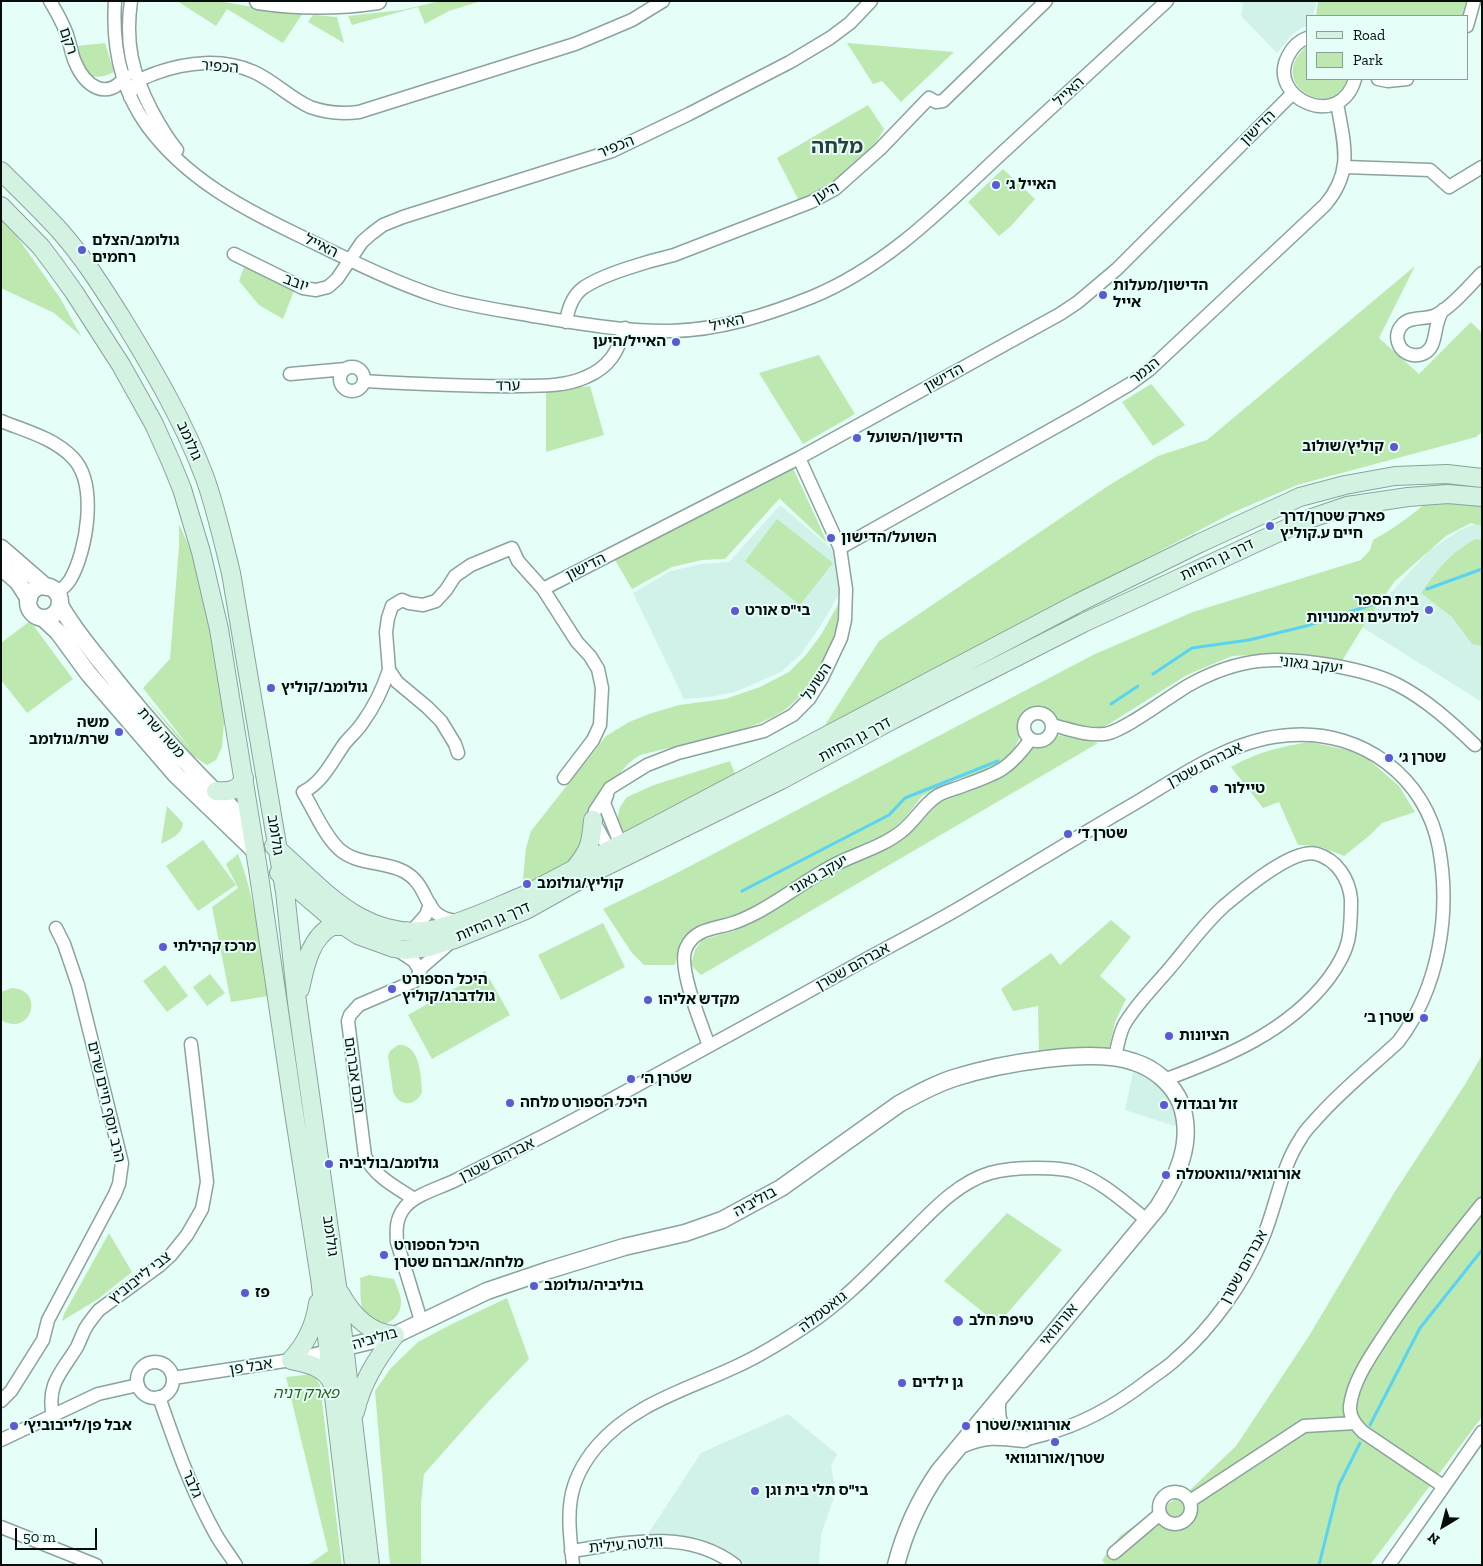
<!DOCTYPE html>
<html>
<head>
<meta charset="utf-8">
<style>
	body { margin:0 }
	#map { position:relative; width:1483px; height:1566px; overflow:hidden; background:#e5fef7; font-family:"Zilla Slab",serif }
	canvas { display:block }
	.frame { position:absolute; inset:0; border:2px solid #060d0b; pointer-events:none }
	.legend { position:absolute; left:1306px; top:15px; width:162px; height:65px; box-sizing:border-box; background:#e5fef7; border:1px solid #8c9e99; margin:0; padding:6px 9px; list-style:none; font-size:15px; color:#060d0b }
	.legend li { display:flex; align-items:center; gap:10px; height:25px }
	.legend b { width:25px; border:1px solid #8c9e99 }
	.north { position:absolute; left:1418px; top:1501px; width:50px; height:50px; -webkit-text-stroke:4px #e5fef7; paint-order:stroke; rotate:217deg; font-size:14px; font-weight:700; line-height:20px; text-align:center; color:#060d0b }
	.north::after { content:''; display:block; margin:auto; width:18px; height:22px; background:#060d0b; clip-path:polygon(50% 0,100% 100%,50% 72%,0 100%) }
	.scale { position:absolute; left:15px; top:1528px; width:82px; height:22px; box-sizing:border-box; border:2px solid #060d0b; border-top:0; padding-left:6px; font-size:15px; line-height:18px; white-space:nowrap; color:#060d0b; -webkit-text-stroke:4px #e5fef7; paint-order:stroke }
</style>
</head>
<body>
<div id="map">
<canvas width="1483" height="1566"></canvas>
<div class="frame"></div>
<ul class="legend">
<li><b style="height:6px;background:#d3f2e2"></b>Road</li>
<li><b style="height:14px;background:#bde9b0"></b>Park</li>
</ul>
<div class="north">N</div>
<div class="scale">50 m</div>
</div>
<script>
const ctx = document.querySelector('canvas').getContext('2d');
ctx.lineJoin = 'round';
function paint(path, color) {
  ctx.fillStyle = color;
  ctx.fill(path, 'evenodd');
}
function stroke(path, color, width, dash) {
  ctx.strokeStyle = color;
  ctx.lineWidth = width;
  ctx.lineCap = dash ? 'butt' : 'round';
  ctx.setLineDash(dash || []);
  ctx.stroke(path);
}
function write(font, color, halo, rows, align = 'center') {
  ctx.font = font + ' "Zilla Slab","Noto Sans Hebrew",serif';
  ctx.lineWidth = 4;
  ctx.setLineDash([]);
  ctx.textBaseline = 'middle';
  ctx.strokeStyle = halo;
  ctx.fillStyle = color;
  for (const [text, x, y, turn = 0] of rows) {
    ctx.save();
    ctx.translate(x, y);
    ctx.rotate((+turn || 0) * Math.PI / 180);
    ctx.textAlign = isNaN(turn) ? turn : align;
    if (halo) ctx.strokeText(text, 0, 0);
    ctx.fillText(text, 0, 0);
    ctx.restore();
  }
}
const built = new Path2D(`
	M1240,1H1315L1316,5L1313,16H1307V26L1301,28L1291,36L1277,53L1241,16L1243,5Z
	M780,505L834,551L843,587L821,625L801,654L781,672L735,692L710,697L684,699L633,593L671,571L701,564L729,562Z
	M1477,523L1482,525V702L1360,626L1430,550L1460,530Z
	M1135,1062L1151,1069L1185,1117L1175,1126L1125,1110Z
	M788,1414L837,1454L831,1466L834,1483L833,1500L821,1535L819,1565H746L729,1551L697,1538L648,1534L701,1453Z`);
const green = new Path2D(`
	M177,1H219L285,13H303L283,43L227,9L216,26Z
	M440,1H481L449,11L425,24L418,7L352,25L348,16L402,10Z
	M1318,1H1466L1462,16H1316Z
	M313,15L337,17L344,43L308,22Z
	M105,43L114,72C86,85 83,70 76,46Z
	M847,43L954,52L901,102L882,81L873,84Z
	M1307,46V79H1347C1334,123 1263,84 1307,46Z
	M868,105L884,129C863,166 837,182 799,201L777,158Z
	M1003,169L1035,199L1010,227L999,236L968,202Z
	M1,220L11,228L60,298L81,336L54,313L1,288Z
	M1415,266L1379,338L1419,374L1471,322L1482,333V432L1476,437L1297,485L1234,512L823,728L879,641L1111,484L1158,456L1207,440Z
	M244,267L294,291L283,319L259,305L239,281Z
	M819,355L855,414L803,444L759,373Z
	M1151,384L1185,425L1153,446L1122,402Z
	M590,386L604,435L546,452V392Z
	M792,466L828,544L781,500L780,498L725,559L702,560L672,567L632,589L615,560Z
	M1456,500L1482,507V526L1471,523L1446,536L1395,581L1367,620L1342,661L1288,653L1232,656L1187,675L1101,729H1080L1057,719L1038,707L1026,712L1019,726V739L1012,753L994,768L953,781L922,796L904,819L885,835L835,861L785,890L745,911L726,918L702,924L687,934L681,941L675,965H644L632,953L603,909L675,874L1095,654L1193,612L1361,560L1370,550L1373,540C1393,529 1411,516 1428,501Z
	M777,519L833,563L800,605L745,561Z
	M179,524L193,556L218,669L224,722L222,747L216,760L207,765L192,755L143,695L190,748L143,688L170,659L179,546Z
	M1475,539L1482,540V646L1472,644L1452,617L1421,593C1439,568 1447,556 1475,539Z
	M841,599C840,608 840,617 838,626C830,659 804,702 773,717C732,737 684,744 640,755C601,779 601,828 572,860C565,868 533,884 522,890L526,848L531,831L606,736L629,722L649,714L679,705L725,699L760,687L789,672L805,656L821,635Z
	M30,621L73,679L27,713L1,680V643Z
	M1057,735L1098,743L701,975L691,965L695,950L702,940L739,929L754,922L827,877L898,840L913,831L939,803L993,782L1009,771L1032,744L1042,746Z
	M1309,742L1352,751L1368,759L1399,786L1415,812L1382,823L1369,836L1344,856L1318,846L1298,845L1279,802L1263,808L1231,767C1258,752 1279,747 1309,742Z
	M730,761L735,774L628,837L620,833L617,820L620,807L627,797L654,785Z
	M167,806L183,823C182,835 170,839 161,844Z
	M203,840L236,885L198,911L166,866Z
	M238,854C256,899 260,948 268,996L231,1002L212,907L238,888L226,864Z
	M1111,920L1131,937L1100,976L1126,999L1115,1022L1109,1049L1092,1048L1039,1054L1038,1006L1013,1011L1001,989L1051,953L1060,965Z
	M603,923L625,967L561,1000L538,955Z
	M165,965L188,996L167,1012L143,981Z
	M485,971L510,1015L432,1059L408,1015Z
	M210,974L225,993L207,1006L193,987Z
	M12,988C46,990 31,1038 1,1020V992Z
	M398,1045C420,1043 421,1076 422,1092C416,1107 398,1107 393,1091L388,1056L390,1051Z
	M1482,1055V1417L1370,1565H1106L1102,1560L1120,1536L1146,1517L1189,1491L1236,1446L1309,1336L1394,1193L1466,1083Z
	M1007,1213L1062,1250L998,1324L944,1281Z
	M109,1233L132,1272L98,1299L62,1321L64,1314Z
	M369,1275L394,1279C396,1286 401,1294 401,1302C401,1323 376,1333 364,1313C359,1303 361,1288 360,1278Z
	M507,1298L529,1359L486,1404L424,1474L421,1503V1565H390L375,1391L391,1368L418,1342L450,1325Z
	M313,1374L320,1385L342,1565H308L328,1551L286,1377Z`);
const stream = new Path2D(`
	M1427,589L1482,569
	M1153,674L1192,648L1249,640L1306,626L1399,596
	M1111,704L1138,686
	M742,891L889,815L905,798L998,761
	M1370,1425L1420,1328L1482,1250
	M1319,1565L1339,1485L1360,1443`);
const minor = new Path2D(`
	M50,1C56,11 62,22 66,32C70,42 71,53 75,62C85,86 107,102 126,76
	M115,1C112,46 121,90 148,127C186,178 240,207 296,234C342,256 388,280 436,296C467,306 500,310 533,316C575,323 628,332 671,331C720,330 767,315 812,297C887,266 943,208 1001,154C1057,103 1112,52 1167,1
	M131,1C125,43 132,73 152,111C159,124 167,138 177,150
	M1467,26L1474,1
	M1307,38C1298,41 1292,48 1288,56C1266,98 1340,132 1355,79
	M1378,79L1388,81L1407,79
	M130,97C132,81 143,78 156,73C187,62 223,58 254,72C274,81 290,98 310,107C326,113 342,114 359,112L575,44L632,20L663,1
	M1345,167L1430,170L1449,187L1482,167
	M234,254L303,288L316,290L328,287L337,279L362,242L371,234L383,225L403,217L612,151L689,114L790,62L830,38L850,23L871,1
	M1443,310C1434,323 1437,337 1431,347C1423,360 1402,357 1398,342C1396,335 1398,329 1403,324C1411,316 1426,320 1436,315C1452,307 1469,286 1482,273
	M566,322C568,309 572,296 583,288C603,274 649,261 674,255L811,202L835,189L880,149L929,98L936,102L943,101L1046,1
	M340 379a12 12 0 1 1 24 0a12 12 0 1 1-24 0Z
	M290,374L346,369
	M364,381C417,384 469,387 522,386C542,386 567,386 586,377C610,367 618,351 625,328
	M1,421C26,431 54,438 73,458C98,484 87,551 70,580C67,585 62,589 57,593
	M840,548L1086,410L1130,384L1149,370L1325,205C1354,171 1344,144 1337,103
	M543,589L799,458L1060,314L1078,302L1117,269L1293,93
	M389,670C383,688 374,707 363,722C358,730 351,736 345,743C332,761 323,782 303,792C314,810 323,833 338,848C355,865 383,861 403,871C433,886 420,920 460,921
	M1024 727a14 14 0 1 1 28 0a14 14 0 1 1-28 0Z
	M1052,725C1069,729 1087,736 1104,734C1122,733 1171,695 1189,685C1241,656 1279,656 1336,666C1357,670 1379,675 1398,685C1427,700 1452,723 1475,745
	M458,753L455,744L441,721L427,707L397,682L389,670L386,632L388,618L392,606L402,600L409,603L423,605L436,601L446,590L455,576L471,565L512,548L518,561L543,589L577,642L590,656L598,669L602,688L600,725L593,740L564,778
	M607,795L604,803L618,838L619,851
	M615,856L610,851L593,820L595,811L610,788L647,765L678,753L764,731L793,715L809,699L822,678L841,638L845,620L846,589L840,548L799,458
	M411,932L426,915L430,904
	M396,949L414,961L420,971
	M709,1046C702,1025 677,967 686,948C695,928 715,929 733,923C740,921 748,917 754,914C779,901 801,884 825,870C849,855 880,849 902,831C915,821 923,805 937,796C945,791 956,789 965,785C999,773 1009,769 1031,739
	M1115,1058C1117,1047 1119,1035 1124,1025C1136,1004 1154,987 1169,969C1187,948 1203,925 1224,906C1242,891 1293,847 1317,854C1337,860 1349,879 1351,899C1351,913 1351,928 1348,941C1345,954 1337,967 1329,978C1288,1032 1226,1057 1164,1080
	M414,1199C396,1187 374,1176 365,1156L348,1021L350,1015L359,1005L415,981L422,967L451,942
	M422,1324L397,1242C396,1229 396,1218 405,1207C416,1194 440,1188 456,1180C501,1157 547,1135 592,1110C679,1062 767,1015 854,966C890,946 927,927 963,906C1019,873 1075,838 1132,805C1181,776 1232,738 1291,735C1362,730 1426,777 1439,848C1451,914 1439,988 1398,1042C1371,1067 1342,1090 1318,1117C1312,1124 1305,1130 1301,1138C1280,1169 1277,1206 1262,1240C1243,1284 1212,1328 1176,1359C1167,1368 1156,1374 1146,1382C1116,1405 1083,1424 1046,1434C1039,1436 1030,1439 1024,1439C999,1436 997,1415 1000,1396
	M137 1380a18 18 0 1 1 36 0a18 18 0 1 1-36 0Z
	M173,1378L291,1360L328,1351
	M159,1397C175,1443 191,1490 215,1533C221,1544 229,1554 236,1565
	M1,1401L11,1391L43,1340L48,1320L115,1194L119,1184L122,1163L78,985L64,944L56,928
	M53,1416C46,1384 62,1372 77,1347C80,1341 82,1335 85,1329C89,1322 94,1316 99,1310L159,1266L171,1255L187,1235L202,1209L207,1182L191,1044
	M1,1440L98,1394L138,1385
	M1443,1486L1363,1432C1356,1425 1349,1417 1350,1406C1353,1381 1370,1357 1383,1337C1413,1291 1447,1247 1482,1204
	M1159 1508a16 16 0 1 1 32 0a16 16 0 1 1-32 0Z
	M1190,1501L1304,1426L1355,1423
	M1,1527L96,1565
	M571,1551C626,1543 687,1528 735,1565
	M1114,1553L1160,1514
	M573,1565C568,1517 563,1486 597,1446C633,1404 686,1390 735,1367C764,1354 790,1337 816,1319C850,1295 879,1263 909,1234C932,1211 957,1183 990,1173C1004,1169 1021,1168 1036,1168C1049,1168 1063,1168 1075,1172C1102,1181 1125,1203 1147,1220
	M1389,1565L1482,1432`);
const tertiary = new Path2D(`
	M258,1C298,7 338,7 378,1
	M1,548L46,587
	M1,567L18,582L29,599
	M28 602a16 16 0 1 1 32 0a16 16 0 1 1-32 0Z
	M60,605C72,627 89,647 105,667C149,723 197,777 250,825
	M43,618L58,632L88,673L176,775L255,851
	M333,1350L395,1335L487,1291L549,1270L624,1247L685,1233L722,1220L781,1188L899,1104C917,1094 935,1084 954,1078C998,1064 1092,1047 1134,1062C1154,1068 1173,1084 1181,1104C1194,1141 1178,1176 1158,1207L939,1471C919,1500 905,1530 896,1565
	M961,1445C985,1434 999,1436 1024,1439`);
const secondary = new Path2D(`
	M1,171C21,191 41,210 60,231C84,258 104,290 123,320C154,371 184,422 205,478C216,509 223,541 231,573L285,892L297,1002L337,1286L370,1565
	M1,206L41,247L56,267L74,292L121,365L154,424L171,462L182,489L201,552L219,629L258,869L293,1106L320,1278L354,1565
	M216,791C229,792 239,791 244,778
	M274,846C321,887 366,945 436,929C466,922 496,907 525,895L1078,603L1200,543L1300,497L1345,485L1395,476L1447,474L1482,478
	M575,868C590,850 591,843 593,820
	M279,873L328,915L358,935L394,948L405,950L429,947L455,939L526,910L592,873L781,780L892,720L1083,623L1303,521L1347,506L1408,497L1448,494L1482,497
	M300,989C305,966 310,938 332,926H343
	M340,1293C352,1315 369,1334 395,1335
	M291,1360C306,1344 315,1325 318,1303
	M291,1360C308,1364 323,1366 332,1382
	M355,1412C362,1382 376,1360 395,1335`);
const markers = [
	[996,185,5,"#5c59d2"],
	[82,250,5,"#5c59d2"],
	[1103,295,5,"#5c59d2"],
	[676,342,5,"#5c59d2"],
	[857,438,5,"#5c59d2"],
	[1394,447,5,"#5c59d2"],
	[1270,526,5,"#5c59d2"],
	[831,538,5,"#5c59d2"],
	[1429,610,5,"#5c59d2"],
	[735,611,5,"#5c59d2"],
	[271,688,5,"#5c59d2"],
	[119,732,5,"#5c59d2"],
	[1389,758,5,"#5c59d2"],
	[1214,789,5,"#5c59d2"],
	[1068,834,5,"#5c59d2"],
	[527,884,5,"#5c59d2"],
	[163,947,5,"#5c59d2"],
	[392,989,5,"#5c59d2"],
	[648,1000,5,"#5c59d2"],
	[1424,1018,5,"#5c59d2"],
	[1169,1036,5,"#5c59d2"],
	[631,1079,5,"#5c59d2"],
	[510,1103,5,"#5c59d2"],
	[1164,1105,5,"#5c59d2"],
	[329,1164,5,"#5c59d2"],
	[1166,1175,5,"#5c59d2"],
	[384,1255,5,"#5c59d2"],
	[534,1286,5,"#5c59d2"],
	[245,1293,5,"#5c59d2"],
	[958,1321,6,"#5c59d2"],
	[902,1383,5,"#5c59d2"],
	[14,1426,5,"#5c59d2"],
	[966,1426,5,"#5c59d2"],
	[1055,1442,5,"#5c59d2"],
	[755,1491,5,"#5c59d2"]
];
const streetNames = [
	["רקם",68,41,71],
	["הכפיר",220,67,5],
	["האייל",1069,92,-43],
	["הדישון",1258,128,-45],
	["הכפיר",616,147,-22],
	["היען",826,193,-30],
	["האייל",321,246,26],
	["יובב",296,283,20],
	["האייל",727,323,-13],
	["הנמר",1145,371,-39],
	["הדישון",944,378,-29],
	["ערד",508,386,-1],
	["גולומב",189,441,66],
	["דרך גן החיות",1217,560,-25],
	["הדישון",586,567,-27],
	["יעקב גאוני",1311,665,7],
	["השועל",817,682,-57],
	["משה שרת",161,733,48],
	["דרך גן החיות",855,740,-28],
	["אברהם שטרן",1205,765,-27],
	["גולומב",275,835,81],
	["יעקב גאוני",819,875,-30],
	["דרך גן החיות",493,922,-23],
	["אברהם שטרן",853,967,-29],
	["חכם אברהם",354,1075,82],
	["הרב יוסף חיים שרים",106,1102,77],
	["אברהם שטרן",497,1160,-26],
	["בוליביה",755,1202,-29],
	["גולומב",330,1236,82],
	["אברהם שטרן",1244,1267,-61],
	["צבי לייבוביץ",140,1278,-38],
	["גואטמלה",823,1312,-38],
	["אורוגואי",1059,1325,-50],
	["בוליביה",375,1339,-16],
	["אבל פן",251,1367,-9],
	["גלבר",192,1484,66],
	["וולטה עילית",626,1545,-5]
];
const poiNames = [
	["האייל ג׳",1006,185],
	["גולומב/הצלם",92,241],
	["רחמים",92,258],
	["הדישון/מעלות",1113,286],
	["אייל",1113,303],
	["האייל/היען",666,342,"right"],
	["הדישון/השועל",867,438],
	["קוליץ/שולוב",1384,447,"right"],
	["פארק שטרן/דרך",1280,517],
	["חיים ע.קוליץ",1280,534],
	["השועל/הדישון",841,538],
	["בית הספר",1419,601,"right"],
	["למדעים ואמנויות",1419,618,"right"],
	["בי\"ס אורט",745,611],
	["גולומב/קוליץ",281,688],
	["משה",109,723,"right"],
	["שרת/גולומב",109,740,"right"],
	["שטרן ג׳",1399,758],
	["טיילור",1224,789],
	["שטרן ד׳",1078,834],
	["קוליץ/גולומב",537,884],
	["מרכז קהילתי",173,947],
	["היכל הספורט",402,980],
	["גולדברג/קוליץ",402,997],
	["מקדש אליהו",658,1000],
	["שטרן ב׳",1414,1018,"right"],
	["הציונות",1179,1036],
	["שטרן ה׳",641,1079],
	["היכל הספורט מלחה",520,1103],
	["זול ובגדול",1174,1105],
	["גולומב/בוליביה",339,1164],
	["אורוגואי/גוואטמלה",1176,1175],
	["היכל הספורט",394,1246],
	["מלחה/אברהם שטרן",394,1263],
	["בוליביה/גולומב",544,1286],
	["פז",255,1293],
	["טיפת חלב",969,1321],
	["גן ילדים",912,1383],
	["אבל פן/לייבוביץ׳",24,1426],
	["אורוגואי/שטרן",976,1426],
	["שטרן/אורוגוואי",1055,1459,"center"],
	["בי\"ס תלי בית וגן",765,1491]
];
const parkNames = [
	["פארק דניה",306,1394]
];
const districtNames = [
	["מלחה",837,147]
];
paint(built, '#d0f2e9');
paint(green, '#bde9b0');
stroke(stream, '#59d2f3', 3);
stroke(minor, '#8ba29d', 15);
stroke(tertiary, '#8ba29d', 19);
stroke(secondary, '#8ba29d', 20);
stroke(minor, '#fff', 12);
stroke(tertiary, '#fff', 16);
stroke(secondary, '#d3f2e2', 18);
for (const [x, y, r, color] of markers) {
  const dot = new Path2D();
  dot.arc(x, y, r, 0, 2 * Math.PI);
  ctx.fillStyle = color;
  ctx.fill(dot);
  stroke(dot, '#e5fef7', 2);
}
write('15px', '#060d0b', '#e5fef7', streetNames);
write('bold 15px', '#060d0b', '#e5fef7', poiNames, 'left');
write('italic 15px', '#2a5e15', '#e5fef7', parkNames);
write('bold 20px', '#2a3e3a', '#e5fef7', districtNames);
</script>
</body>
</html>
